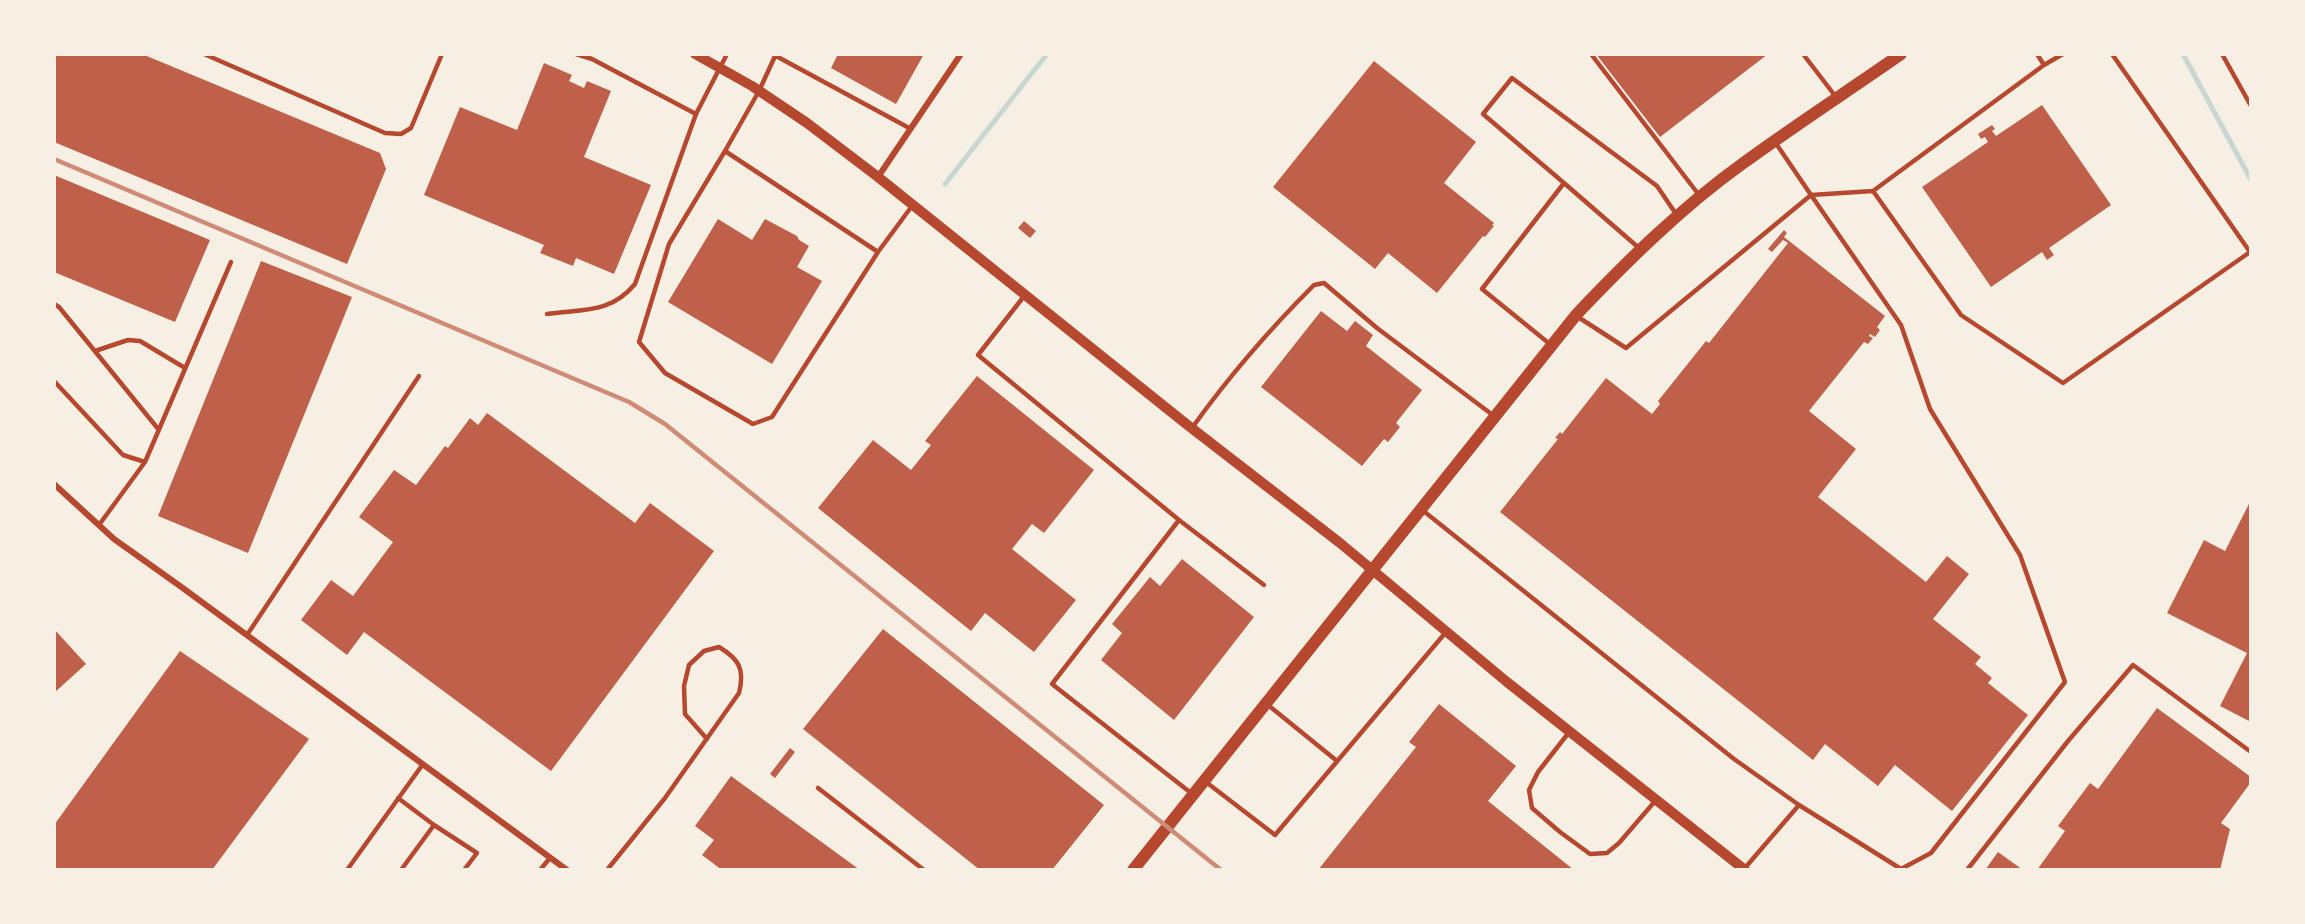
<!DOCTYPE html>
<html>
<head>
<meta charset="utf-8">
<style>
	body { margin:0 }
	#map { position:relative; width:2305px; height:924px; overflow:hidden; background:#f6efe4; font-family:"Nunito Sans",sans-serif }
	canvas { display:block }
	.frame { position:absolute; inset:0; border:56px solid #f6efe4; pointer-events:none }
</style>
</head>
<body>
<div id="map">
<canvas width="2305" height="924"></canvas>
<div class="frame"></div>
</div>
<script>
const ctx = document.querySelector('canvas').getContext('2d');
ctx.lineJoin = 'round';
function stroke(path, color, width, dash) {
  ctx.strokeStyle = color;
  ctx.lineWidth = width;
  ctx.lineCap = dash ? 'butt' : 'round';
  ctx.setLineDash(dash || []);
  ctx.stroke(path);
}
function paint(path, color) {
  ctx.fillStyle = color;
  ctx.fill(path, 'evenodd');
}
const stream = new Path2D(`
	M2183,54L2251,180
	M945,184L1047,54`);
const building = new Path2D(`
	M54,54H142L380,153L386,169L347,264L54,142Z
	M838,54H924L896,104L831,68Z
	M1596,54H1768L1660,137Z
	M1374,61L1476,142L1444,183L1494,223L1492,225L1494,226L1485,237L1483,236L1437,293L1388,253L1375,269L1273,187Z
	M544,63L572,75L569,81L584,88L587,81L611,91L584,157L651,185L614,274L576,258L573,266L540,253L544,245L424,195L460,107L517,130Z
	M2042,105L2111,205L2049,248L2054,255L2047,260L2042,252L1991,287L1922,187L1988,142L1985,137L1981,139L1978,134L1992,125L1995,129L1992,131L1996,136Z
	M54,175L210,240L175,322L54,272Z
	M718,219L752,240L765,219L797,236L799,240L809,246L797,267L822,281L772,364L668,302Z
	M1024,221L1036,231L1030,238L1018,228Z
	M1784,230L1787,233L1784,237L1885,316L1877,327L1880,330L1875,337L1870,334L1869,336L1873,338L1868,344L1864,342L1809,411L1856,449L1818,497L1926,582L1947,556L1969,574L1933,619L1981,657L1975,664L1992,678L1988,683L2028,715L1952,811L1895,765L1878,786L1825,744L1813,760L1500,512L1558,439L1555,438L1560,432L1562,434L1606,378L1652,414L1660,404L1658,401L1706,341L1709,343L1788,243L1783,240L1772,252L1768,249Z
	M261,261L352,297L248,553L158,516Z
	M1321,311L1347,331L1355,321L1373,335L1366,346L1422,390L1396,423L1400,427L1388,442L1384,439L1362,466L1261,387Z
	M977,376L1094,470L1044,533L1032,524L1012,549L1076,600L1034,652L985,613L971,631L818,508L873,440L911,470L931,445L925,441Z
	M487,413L635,523L650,503L714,551L551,771L364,632L347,655L301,620L331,580L353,596L393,542L359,517L394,470L416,485L445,446L448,448L470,418L478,425Z
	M2251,500V722L2220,706L2247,653L2167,613L2204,540L2225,551Z
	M1182,559L1254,617L1174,720L1101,660L1122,633L1112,624L1150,577L1160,586Z
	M54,629L86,664L54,693Z
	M883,629L1104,805L1052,870H980L803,729Z
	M180,651L309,739L212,870H54V825Z
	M1439,704L1516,766L1488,801L1574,870H1318L1416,747L1409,742Z
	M2157,708L2251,777V782L2221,823L2230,829L2220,870H2037L2065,831L2058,826L2090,783L2098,789Z
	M790,748L795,752L775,778L770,774Z
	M731,776L860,870H722L702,855L714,840L695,826Z
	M1998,852L2023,870H1985Z`);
const service = new Path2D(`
	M204,54L385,133L401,134L411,128L442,54
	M576,54L592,59L696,114
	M776,54L759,91L725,151L878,252L912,206
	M1591,54L1699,195
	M1803,54L1836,97
	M2037,54L2044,65L2063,54
	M2222,54L2251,106
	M776,56L911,129
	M1775,142L1811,195L1873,191L2044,65
	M725,151L669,244L639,342L665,373L753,424L772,417L878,252
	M1564,183L1483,114L1512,78L1657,186L1676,214
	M1873,191L1961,315L2063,383L2250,252L2112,54
	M1025,295L978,355L1179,520L1052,684L1191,793
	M54,304L59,307L159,430
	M547,314C583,309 610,314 635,284L696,114L727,54
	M1578,317L1626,348L1811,195L1901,325L1930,409L2020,555L2065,682L1931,853L1901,869L1799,805L1744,869
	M1551,345L1482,289L1564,183L1639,248
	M95,351L128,340L140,341L185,368
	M54,381L123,455L145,462
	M1192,428C1229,376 1268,331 1314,285L1324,283L1377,328L1494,416
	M1421,509L1734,759L1799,805
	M1179,520L1264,585
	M99,525L145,462L231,262
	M247,635L419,376
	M1268,705L1337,761
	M1570,731L1538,772L1529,790L1532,808L1560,832L1590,854L1607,853L1619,843L1656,800
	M1206,782L1275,835L1446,632
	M818,788L924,870
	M398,798L434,825L401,870
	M434,825L477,853L464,870
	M347,870L423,764
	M540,870L550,858
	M607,870L665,798L739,693C745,669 739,659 719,647L704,651L689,665L684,686L685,714L707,739
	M1967,870L2068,741L2133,665L2251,752`);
const minor = new Path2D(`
	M878,177L961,54
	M54,484L114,539L180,586L567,870`);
const tertiary = new Path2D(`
	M695,54L752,86L807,123L878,177L1185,423L1340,543L1507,682L1745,870`);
const secondary = new Path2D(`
	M1133,870L1576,315C1627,261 1681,208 1742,164C1794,126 1848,91 1901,54`);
const rail = new Path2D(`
	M54,159L629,402L665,424L1221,870`);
stroke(stream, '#c9d6d2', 5);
paint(building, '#bf614a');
stroke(service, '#b5482f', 4.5);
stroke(minor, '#b5482f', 6);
stroke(tertiary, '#b5482f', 10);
stroke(secondary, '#b5482f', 12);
stroke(rail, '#cf8b77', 4.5);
</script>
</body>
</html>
